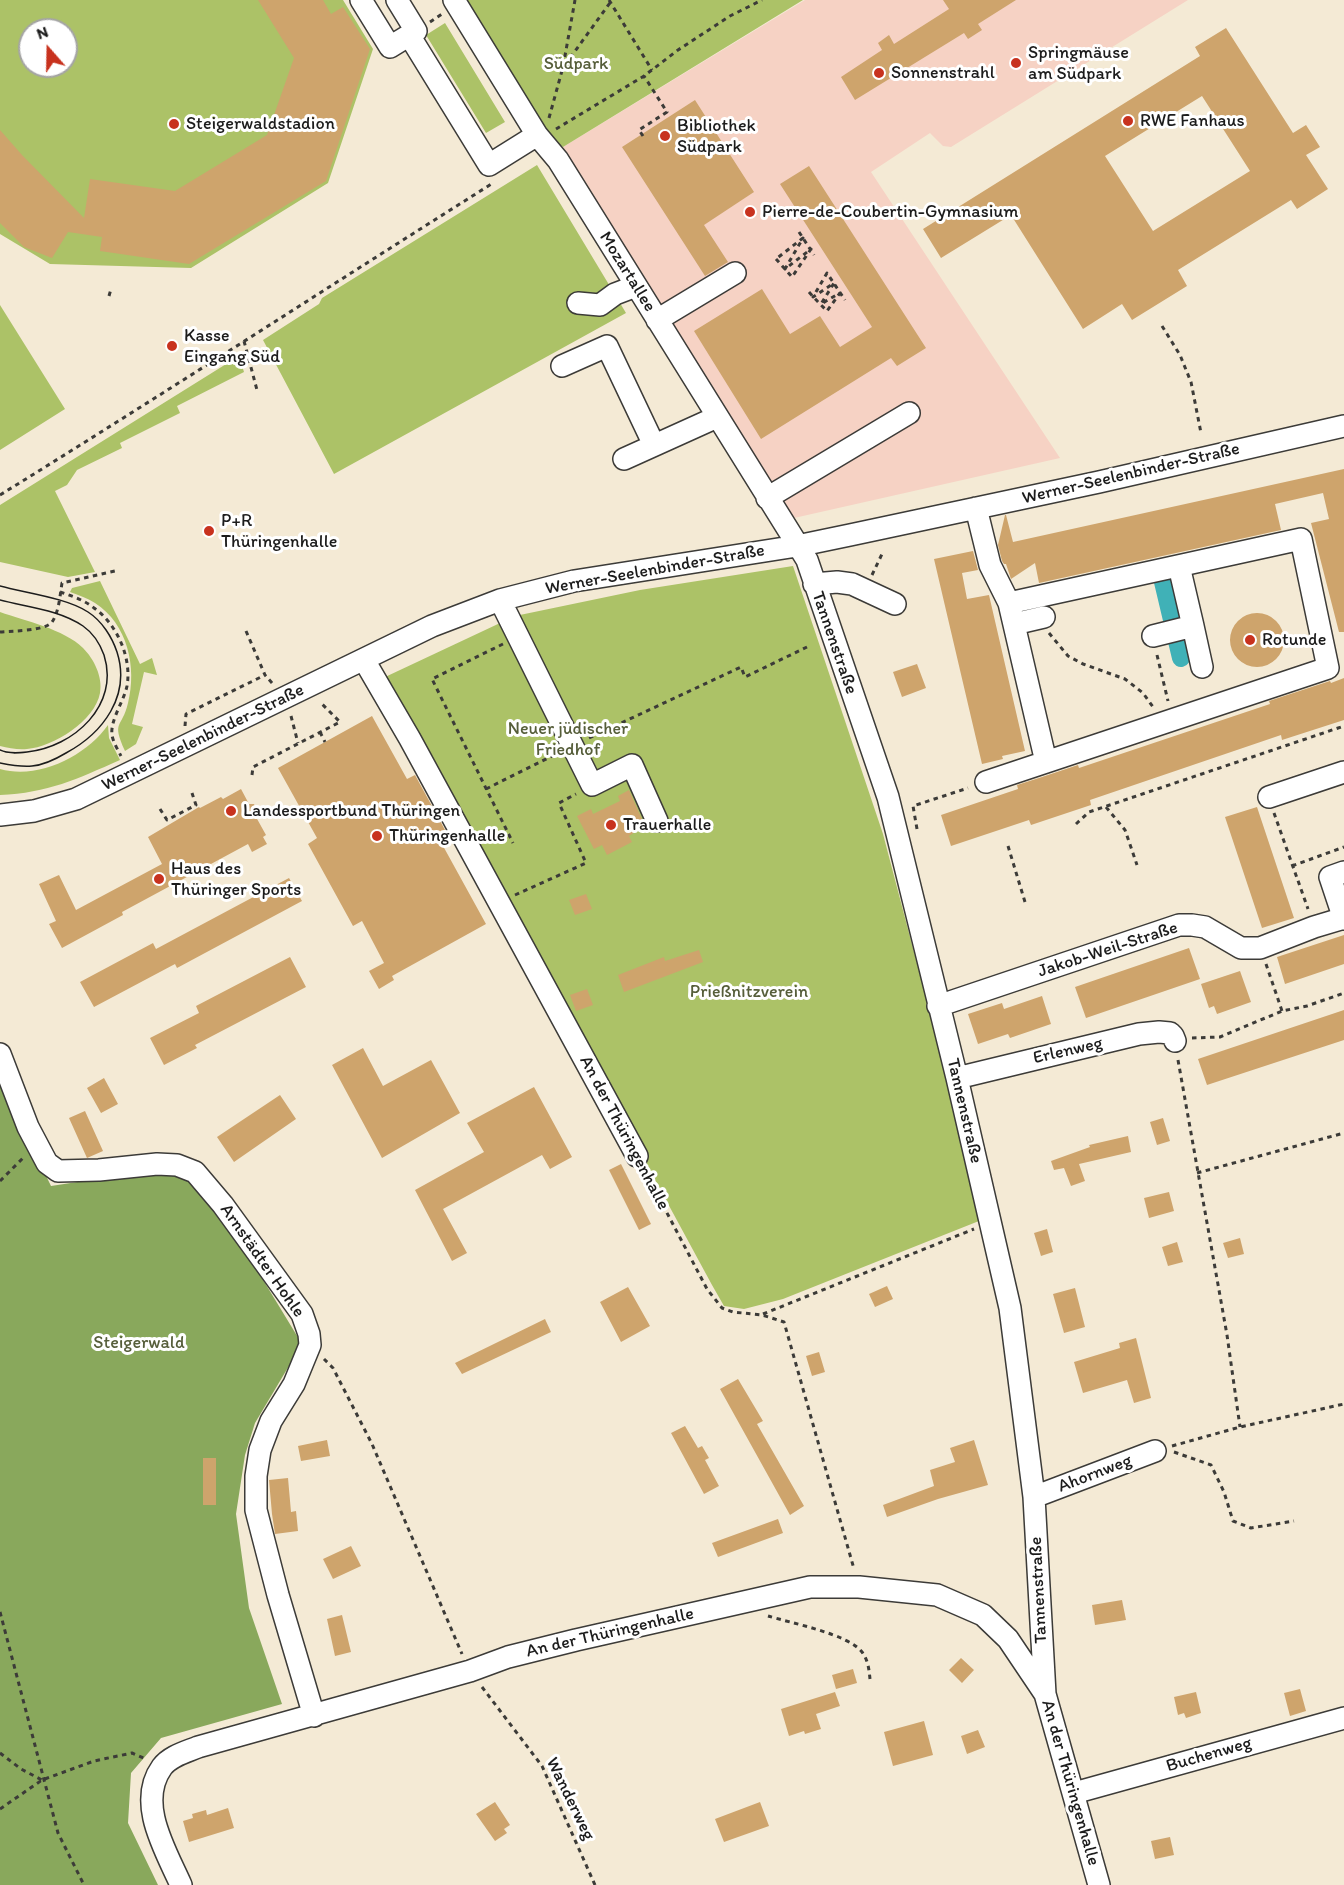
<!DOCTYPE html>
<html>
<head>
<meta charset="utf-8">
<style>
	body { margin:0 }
	#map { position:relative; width:1344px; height:1885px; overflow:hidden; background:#f4ead5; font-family:Itim,sans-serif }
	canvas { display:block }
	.north { position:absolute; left:18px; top:18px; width:60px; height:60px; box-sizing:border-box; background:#fff; border:2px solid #a4a4a4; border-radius:50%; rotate:340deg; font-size:16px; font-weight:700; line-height:24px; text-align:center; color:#1c1c1c }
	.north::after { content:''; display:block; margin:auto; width:21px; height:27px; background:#c8321e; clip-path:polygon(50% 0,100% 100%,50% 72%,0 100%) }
</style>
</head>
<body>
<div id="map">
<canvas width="1344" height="1885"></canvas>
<div class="north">N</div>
</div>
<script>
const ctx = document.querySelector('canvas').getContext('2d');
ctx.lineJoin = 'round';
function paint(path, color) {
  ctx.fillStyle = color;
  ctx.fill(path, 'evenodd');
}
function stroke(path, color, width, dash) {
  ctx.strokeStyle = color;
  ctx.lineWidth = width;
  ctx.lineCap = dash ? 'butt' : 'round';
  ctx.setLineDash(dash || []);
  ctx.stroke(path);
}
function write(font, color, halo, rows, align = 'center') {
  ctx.font = font + ' Itim,sans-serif';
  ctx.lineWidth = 6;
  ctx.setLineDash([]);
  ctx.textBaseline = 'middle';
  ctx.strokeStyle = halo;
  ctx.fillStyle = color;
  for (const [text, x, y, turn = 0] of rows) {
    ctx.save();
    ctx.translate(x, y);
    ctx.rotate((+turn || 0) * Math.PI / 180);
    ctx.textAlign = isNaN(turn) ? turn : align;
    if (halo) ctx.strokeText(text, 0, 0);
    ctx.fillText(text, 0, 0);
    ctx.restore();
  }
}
const built = new Path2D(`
	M805,0H1188L951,147L943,146L930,133L871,172L1060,458L794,518L563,147Z`);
const green = new Path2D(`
	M0,0H343L373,49L328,183L191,268L50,264L0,234ZM30,30H66V66H30Z
	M460,0H803L563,147L540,131Z
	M445,23L505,122L486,133L426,35Z
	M537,165L626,313L334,474L263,340L319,304L322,298Z
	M0,305L65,409L0,450Z
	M239,356L244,372L177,406L180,413L120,443L122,448L77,470L67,485L55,491L95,572L68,577L0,562V505Z
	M793,566L883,834L984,1219L783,1299L744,1309L724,1306L712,1285L383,678L515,616L640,590Z
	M100,581L140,664L152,658L157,675L144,672L132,724L143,727L136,744L125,751C111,720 122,729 128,703C137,668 128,624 95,603C87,598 78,595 70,592L72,588Z
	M0,612C25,621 64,629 83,648C94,659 103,677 100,693C95,721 53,747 27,749C18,750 9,748 0,746Z
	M108,725L109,738L120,760C77,779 48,793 0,795V769C39,780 86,756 108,725Z`);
const forest = new Path2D(`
	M0,1068L29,1141L51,1186L97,1179L165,1174L183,1175L204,1194L251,1260L302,1344L255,1423L245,1455L236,1514L249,1608L282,1704L161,1738L131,1773L128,1823L158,1885H0Z`);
const canal = new Path2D(`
	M1163,582L1181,658`);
const building = new Path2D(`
	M258,0H323L331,14L343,7L370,49L326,181L189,264L100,251L102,237L68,232L52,258L24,247L0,223V130L22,155L84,218L90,179L175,191L267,135L294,58Z
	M943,0H1016L978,24L982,30L968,39L964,33L855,100L841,77L882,50L878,43L889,35L894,44L949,9Z
	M1226,28L1293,133L1306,125L1320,147L1306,155L1328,189L1297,209L1291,200L1178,270L1187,286L1132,320L1122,304L1083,329L1011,215L941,258L923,229L1200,56L1195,47ZM1202,96L1250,171L1153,231L1105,156Z
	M695,100L754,192L704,225L728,262L705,276L622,147Z
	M809,166L926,348L897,366L891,358L761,439L694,331L762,289L790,334L820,316L840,347L872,327L780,184Z
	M1344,469V632H1339L1311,523L1329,519L1323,493L1275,504L1281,530L1039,583L1035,563L1011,579L1006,564H1004L1002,561L998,545L1005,515H1006L1013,542Z
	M973,551L978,570L962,573L967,599L989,595L1025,751L1002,756L1003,759L982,764L934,559Z
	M1230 640a27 27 0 1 1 54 0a27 27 0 1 1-54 0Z
	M917,664L926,688L902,697L893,672Z
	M1344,678V720L1282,740L1281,735L1090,800L1091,805L1031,825L1029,820L951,846L941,815L1018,789L1017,785L1039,778L1078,765L1079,768L1270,704L1269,701L1330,681L1331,683Z
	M372,716L407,779L415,775L445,830L437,835L486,924L392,976L394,980L379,989L369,971L384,963L362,921L353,926L308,844L317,838L278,768Z
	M241,789L249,804H254L257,811L256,817L266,835L263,837L267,844L252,852L248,844L122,912L123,915L62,948L49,924L56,921L39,884L59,875L76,910L162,864L148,837L199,807L200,808L221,797L223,799Z
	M629,790L644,824L634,829L635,832L629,836L632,842L607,855L602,845L594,849L577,816L591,809L593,814L620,801L618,796Z
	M1257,807L1294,918L1262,928L1225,817Z
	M289,878L302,901L177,968L175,964L94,1007L80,982L153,943L156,949Z
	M586,894L592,909L575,915L569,900Z
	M1344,935V964L1285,984L1277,957Z
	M1189,948L1200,979L1086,1018L1075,987Z
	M699,950L703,962L624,992L618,975L664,957L665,961Z
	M290,957L306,987L195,1045L197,1048L164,1065L150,1038L199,1013L196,1006Z
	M1240,971L1251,1002L1217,1014L1214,1006L1209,1008L1201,984Z
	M587,989L593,1005L576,1011L570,995Z
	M1042,996L1051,1024L1010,1038L1008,1034L978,1044L968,1014L1002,1003L1004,1009Z
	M1344,1010V1040L1207,1085L1198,1059Z
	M363,1048L383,1086L431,1060L460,1113L382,1158L332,1065Z
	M104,1078L118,1104L101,1113L87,1088Z
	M534,1087L572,1157L550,1169L542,1155L443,1209L467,1253L452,1261L415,1190L484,1152L467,1123Z
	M280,1095L296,1119L234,1162L217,1137Z
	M85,1111L103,1151L87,1158L69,1118Z
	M1163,1118L1170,1141L1157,1145L1150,1122Z
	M1128,1136L1131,1152L1079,1164L1085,1181L1071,1186L1064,1168L1054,1170L1051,1161L1090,1147L1089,1145Z
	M621,1164L651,1224L639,1230L609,1170Z
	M1169,1192L1174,1211L1149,1218L1144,1198Z
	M1047,1229L1053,1252L1041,1256L1034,1233Z
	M1240,1238L1244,1254L1228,1258L1223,1243Z
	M1177,1242L1183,1262L1168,1266L1162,1247Z
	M887,1286L893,1299L875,1307L869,1294Z
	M628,1287L650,1326L621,1342L600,1302Z
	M1075,1288L1085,1327L1064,1333L1053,1294Z
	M545,1319L551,1332L462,1374L455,1363Z
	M1136,1338L1151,1398L1134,1403L1127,1380L1083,1393L1074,1362L1120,1348L1119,1343Z
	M819,1352L825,1372L812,1376L806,1356Z
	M738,1379L763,1421L757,1424L804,1506L790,1515L720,1389Z
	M685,1426L698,1448L702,1446L709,1458L705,1460L719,1486L704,1494L671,1433Z
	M327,1440L330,1456L301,1461L298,1446Z
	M974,1440L988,1485L938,1499L887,1517L883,1505L934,1486L930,1470L955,1462L950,1448Z
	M203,1458H216V1505H203Z
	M288,1478L291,1512L296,1511L298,1531L275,1534L272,1514L269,1480Z
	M778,1519L783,1533L718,1557L712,1543Z
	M351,1546L361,1566L333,1579L323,1559Z
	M1122,1600L1126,1620L1095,1625L1092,1605Z
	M342,1615L351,1652L335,1656L327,1619Z
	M961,1658L974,1670L962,1683L949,1670Z
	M853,1669L857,1683L836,1689L832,1675Z
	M1300,1689L1306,1711L1290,1716L1284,1693Z
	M835,1692L840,1706L816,1714L821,1729L805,1734L804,1731L789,1736L781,1709Z
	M1196,1692L1201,1713L1186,1718L1184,1713L1178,1715L1174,1697Z
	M924,1721L933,1755L893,1766L884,1732Z
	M978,1730L985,1747L967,1754L961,1736Z
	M495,1802L510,1825L504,1829L507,1833L495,1841L476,1814Z
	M760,1802L769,1826L724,1842L715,1819Z
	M228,1808L234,1828L189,1842L183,1821L193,1818L192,1814L206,1810L207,1815Z
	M1170,1837L1174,1855L1155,1859L1151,1841Z`);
const path = new Path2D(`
	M609,0L652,70
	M430,22L442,14
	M565,65L612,0
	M549,118L563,67L575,0
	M556,129L644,76L678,50L730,16L762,0
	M643,136L639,130L667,112L644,76
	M799,232L814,255
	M776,259L792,277L811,249L785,269L803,238L776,259
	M809,292C815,299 821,305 827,311L840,293L821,304L834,283L813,297L827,273L845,300
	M109,296L111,289
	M1162,326L1180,355L1191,382L1201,433
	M244,341L257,390
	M0,495C165,393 328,287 493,183
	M872,575L882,554
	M60,592C72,596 84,600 94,608C117,624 132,658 127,686C124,701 110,720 112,735C113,742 118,750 121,756
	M246,631L265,675L273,684
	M0,632C12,631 45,631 52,622C59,612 60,595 62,583L119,570
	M1049,633L1068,656L1083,664L1125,679L1143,693L1153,707
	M503,644L432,679L513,843
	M1157,655L1168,701
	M291,716L298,743
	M185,726L186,714L265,675
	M320,732L325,742
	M589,738L741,667L745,677L807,647
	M252,775L253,767L340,722L320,702
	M486,789L556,754
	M1106,807L1125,830L1137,865
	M160,809L167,820L196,805L192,793
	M1274,813L1308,909
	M1076,824L1089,812L1344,726
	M917,829L913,806L968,788
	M1008,846L1025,902
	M1292,866L1344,847
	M515,895L586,863L559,803L576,794
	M1266,964L1282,1011
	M1192,1038L1220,1037L1282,1011L1307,1006L1344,993
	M1178,1060L1227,1335L1240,1427
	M646,1173L707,1289L722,1308L733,1312L762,1315L784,1322L854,1569
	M1197,1173L1344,1133
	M0,1181L24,1157
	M763,1314L974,1229
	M324,1359L333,1368L372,1444L462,1654
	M1172,1446L1240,1427L1344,1404
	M1174,1452L1211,1465L1224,1492L1233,1521L1251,1528L1294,1521
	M0,1612L58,1833L84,1885
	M768,1616C791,1623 848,1634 862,1652C868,1660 869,1669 870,1679
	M482,1687L542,1766L595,1885
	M0,1753L21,1769L42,1780
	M0,1809L42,1780L94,1761L132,1753L146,1759`);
const minor = new Path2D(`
	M361,0L390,47L416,31L397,0
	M454,0L537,135L558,160L807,560L888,797L957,1078L1010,1308L1034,1497L1045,1694
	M409,35L489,165L537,135
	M578,303L600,305L615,294L636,286
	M657,320L735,273
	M562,366L607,346L654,445
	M624,459L717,417
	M767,498L909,413
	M976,508L990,565L1009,603L1046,762L1328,668L1301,539L1009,603
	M1179,566L1193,626
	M814,584L837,582L852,584L895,604
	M500,600L592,785L632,765L657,821
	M1014,624L1044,617
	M1153,636L1193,626L1202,667
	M364,660L410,739L637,1156
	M986,782L1046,762
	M1269,797L1344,772
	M0,815L34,811L76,799L432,626L500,600L574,581L797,546L850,535L1099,482L1344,426
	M1344,919L1330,877L1344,872
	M938,1006L1179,925H1192L1205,927L1241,948H1260L1314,927L1344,918
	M0,1054L28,1127L47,1163L58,1171L99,1170L157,1164L177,1165L195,1172L223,1205L302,1314L309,1334L310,1345L294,1384L271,1421L260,1450L256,1476V1510L278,1595L314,1716
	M957,1078L1139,1034L1159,1032L1170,1033L1173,1036L1175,1041
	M1034,1497L1155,1451
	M1074,1793L1344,1718
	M181,1885C166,1851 136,1803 162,1767C170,1756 186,1752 198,1747L470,1671L508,1657L576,1640L810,1587H859L937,1595L983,1615L1008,1639L1045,1694L1099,1885`);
const tram = new Path2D(`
	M0,586C26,593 67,598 88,612C102,621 112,637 117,652C131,696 103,733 66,753C56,759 44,765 32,766C22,767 10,765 0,763
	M0,600C27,607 60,610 83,626C93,633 100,644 104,655C120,705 74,747 27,752C18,753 8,754 0,750`);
const markers = [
	[1016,63,6,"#c8321e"],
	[879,73,6,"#c8321e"],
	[1128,121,6,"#c8321e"],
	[174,124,6,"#c8321e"],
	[665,136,6,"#c8321e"],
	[750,212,6,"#c8321e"],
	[172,346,6,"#c8321e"],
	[209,531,6,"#c8321e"],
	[1250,640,6,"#c8321e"],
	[231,811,6,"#c8321e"],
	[611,825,6,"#c8321e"],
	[377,836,6,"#c8321e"],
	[159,879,6,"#c8321e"]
];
const poiNames = [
	["Springmäuse",1028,53],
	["am Südpark",1028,74],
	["Sonnenstrahl",891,73],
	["RWE Fanhaus",1140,121],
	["Steigerwaldstadion",186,124],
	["Bibliothek",677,126],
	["Südpark",677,147],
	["Pierre-de-Coubertin-Gymnasium",762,212],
	["Kasse",184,336],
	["Eingang Süd",184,357],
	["P+R",221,521],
	["Thüringenhalle",221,542],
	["Rotunde",1262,640],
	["Landessportbund Thüringen",243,811],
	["Trauerhalle",623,825],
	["Thüringenhalle",389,836],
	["Haus des",171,869],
	["Thüringer Sports",171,890]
];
const parkNames = [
	["Südpark",576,64],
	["Neuer jüdischer",568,729],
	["Friedhof",568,750],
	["Prießnitzverein",749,992],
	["Steigerwald",139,1343]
];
const streetNames = [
	["Mozartallee",627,272,58],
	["Werner-Seelenbinder-Straße",1131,474,-13],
	["Werner-Seelenbinder-Straße",655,570,-10],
	["Tannenstraße",834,643,71],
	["Werner-Seelenbinder-Straße",203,738,-26],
	["Jakob-Weil-Straße",1108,950,-18],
	["Erlenweg",1068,1051,-13],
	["Tannenstraße",964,1111,77],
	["An der Thüringenhalle",624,1133,62],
	["Arnstädter Hohle",262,1261,55],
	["Ahornweg",1095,1474,-21],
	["Tannenstraße",1039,1590,-93],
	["An der Thüringenhalle",610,1633,-13],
	["Buchenweg",1209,1755,-16],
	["An der Thüringenhalle",1070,1783,74],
	["Wanderweg",570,1799,64]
];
paint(built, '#f6d2c4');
paint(green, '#acc267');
paint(forest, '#89a85c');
stroke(canal, '#40b1b7', 18);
paint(building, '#cea46c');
stroke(minor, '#3c3b38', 24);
stroke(path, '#3c3b38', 3, [4.5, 4.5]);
stroke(minor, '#fff', 21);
stroke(tram, '#1c1c1c', 1.5);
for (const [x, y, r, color] of markers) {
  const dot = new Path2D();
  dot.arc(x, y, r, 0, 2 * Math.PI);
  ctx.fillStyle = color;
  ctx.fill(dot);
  stroke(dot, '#fff', 2);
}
write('18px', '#1c1c1c', '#fff', poiNames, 'left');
write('18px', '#565e3a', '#fff', parkNames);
write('18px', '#1c1c1c', '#fff', streetNames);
</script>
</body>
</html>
